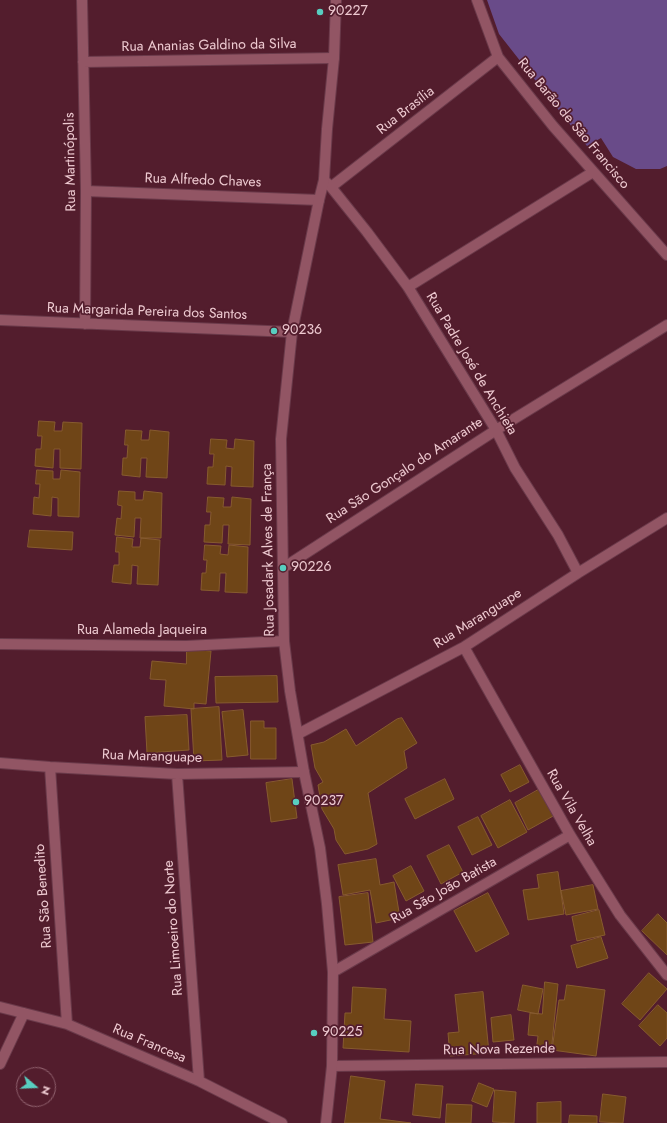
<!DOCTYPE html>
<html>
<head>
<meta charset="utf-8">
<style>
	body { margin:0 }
	#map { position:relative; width:667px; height:1123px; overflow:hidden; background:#531d2d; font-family:Jost,sans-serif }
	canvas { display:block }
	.north { position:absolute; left:16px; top:1067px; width:40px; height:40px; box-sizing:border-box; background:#531d2d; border:1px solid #91626f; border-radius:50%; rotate:109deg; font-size:11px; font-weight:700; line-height:16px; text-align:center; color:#eecad1 }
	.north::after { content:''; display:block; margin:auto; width:14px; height:18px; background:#58cec0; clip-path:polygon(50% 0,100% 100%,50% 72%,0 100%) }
</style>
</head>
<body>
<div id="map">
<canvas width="667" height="1123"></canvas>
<div class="north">N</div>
</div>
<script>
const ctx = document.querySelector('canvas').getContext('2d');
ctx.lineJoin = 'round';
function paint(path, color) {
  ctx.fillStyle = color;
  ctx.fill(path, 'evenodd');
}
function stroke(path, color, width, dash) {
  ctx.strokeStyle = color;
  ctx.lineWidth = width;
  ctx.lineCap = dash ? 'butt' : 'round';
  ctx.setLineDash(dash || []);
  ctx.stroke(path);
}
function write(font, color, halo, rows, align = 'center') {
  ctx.font = font + ' Jost,sans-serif';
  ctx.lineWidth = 3.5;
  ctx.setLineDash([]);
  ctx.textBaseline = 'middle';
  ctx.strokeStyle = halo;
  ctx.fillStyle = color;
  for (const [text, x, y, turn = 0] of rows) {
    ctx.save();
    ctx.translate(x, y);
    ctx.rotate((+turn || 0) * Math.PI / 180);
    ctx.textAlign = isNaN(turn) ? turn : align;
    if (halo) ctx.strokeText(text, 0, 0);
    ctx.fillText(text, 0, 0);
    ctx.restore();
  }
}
const green = new Path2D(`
	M487,0H667V166L660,169H636L613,157L601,138L587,146L499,34Z`);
const building = new Path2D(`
	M39,421L55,422L54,431H62L63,422L82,423L81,469L60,468V449H54L53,468L35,466L36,449H41L42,436H38Z
	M126,430L142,431L141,440H149L150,430L169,432L167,478L146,477L147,458H141L140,477L122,475L123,458H127L128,445H125Z
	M211,439L227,440L226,448L234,449L235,439L254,441L253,487L231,486L232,467L226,466L225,485L207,484L208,467H213L214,454H210Z
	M37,470L53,471V479H60L61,470L80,472L79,517L58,516V498L52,497L51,516L33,514L34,497L39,498L40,484H36Z
	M119,491L135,492V500H143L144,491L162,493L161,538H140L141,518H135L134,537L115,535L117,518L121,519L122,506L118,505Z
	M208,497L224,498L223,507H231L232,497L251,499L250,545L228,544L229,525H223L222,543L204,542L205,525H210L211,512H207Z
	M30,530L73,532L72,550L28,547Z
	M117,537L133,539L132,547H140L141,538L160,540L158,585L137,584L138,566L132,565L131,584L112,582L114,565H119V552H116Z
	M205,545L221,546L220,554L228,555L229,545L248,547L247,593L225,592L226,573H220L219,591L201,590L202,573H206L207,560H204Z
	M187,649L211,651L206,704L194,703V709L164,706L166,680L150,679L152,661L186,664Z
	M277,676L278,702L216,703L215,677Z
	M219,707L222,760L194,761L191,709Z
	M243,710L248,755L227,757L222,712Z
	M187,715L189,750L147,753L145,717Z
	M402,718L417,743L404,751L407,768L368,793L377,844L368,849L345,854L336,840L334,829L322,809L318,785L323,782L315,768L311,745L324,742L346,729L356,746L397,719Z
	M251,721H264V728H276V759H251Z
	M520,765L529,782L510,792L501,775Z
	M292,779L297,818L271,822L266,783Z
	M445,779L454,799L415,819L405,799Z
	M540,789L555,815L528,830L515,803Z
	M510,800L527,832L498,848L481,816Z
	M478,817L492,845L472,855L458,827Z
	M449,845L463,872L441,884L427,856Z
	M376,859L380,885L394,882L400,918L376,923L370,890L343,895L338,865Z
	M411,866L424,891L406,901L393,876Z
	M558,872L564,914L528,920L523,890L539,888L537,875Z
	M593,885L598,909L566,915L561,891Z
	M368,893L373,942L345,945L339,897Z
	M488,893L509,934L476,952L454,911Z
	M599,910L605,935L577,941L572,917Z
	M658,914L667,923V955L642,931Z
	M601,937L608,958L577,968L571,946Z
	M649,973L667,989L640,1020L622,1004Z
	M545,982L558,984L551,1053L536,1052L538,1036L528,1035L530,1013L542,1014Z
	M523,985L543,989L538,1014L518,1010Z
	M567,985L605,990L596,1056L552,1050L559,1000H564Z
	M353,987L386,989L384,1019L411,1021L409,1052L343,1048L345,1013H351Z
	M483,992L489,1053L450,1056L448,1033L459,1032L455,995Z
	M658,1005L667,1013V1038L660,1046L639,1026Z
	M511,1015L514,1040L493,1042L491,1018Z
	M351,1076L385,1081L380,1119L411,1123H345Z
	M479,1083L494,1089L487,1107L472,1101Z
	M416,1084L443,1086L440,1118L413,1115Z
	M495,1090L516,1092L514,1123L493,1122Z
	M603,1094L626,1097L623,1123L600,1122Z
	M561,1102V1123H537V1103Z
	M447,1104L472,1105L471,1123H446Z
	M570,1115L597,1116V1123H569Z`);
const minor = new Path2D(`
	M82,0L86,191L85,324
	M477,0L498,57L553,126L667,255
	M83,62L334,58
	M324,180L331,187L367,232L408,287L496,430L515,468L558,535L578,573
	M331,187L498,57
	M86,191L319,200
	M408,287L593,172
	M0,320L292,332
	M283,568L496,430L667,325
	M0,644L186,646L284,641
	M464,647L570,835L620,915L667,975
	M298,734L464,647L578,573L667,518
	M0,763L50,767L177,774L304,772
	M50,767L67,1024
	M177,774L199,1081
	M333,972L570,835
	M0,1007L67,1024L199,1081L282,1123
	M0,1064L24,1013
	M332,1066L667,1062`);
const tertiary = new Path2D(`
	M326,1123L332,1066L333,972L327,904L320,848L304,772L290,691L284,641L281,439L292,332L319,200L324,180L327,129L334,58L336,0`);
const markers = [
	[320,12,4,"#58cec0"],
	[274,331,4,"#58cec0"],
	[283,568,4,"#58cec0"],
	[296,802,4,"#58cec0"],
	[314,1033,4,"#58cec0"]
];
const poiNames = [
	["90227",328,12],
	["90236",282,331],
	["90226",291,568],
	["90237",304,802],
	["90225",322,1033]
];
const streetNames = [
	["Rua Ananias Galdino da Silva",209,46,-1],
	["Rua Brasília",406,111,-38],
	["Rua Barão de São Francisco",573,124,50],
	["Rua Martinópolis",71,162,-91],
	["Rua Alfredo Chaves",203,181,2],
	["Rua Margarida Pereira dos Santos",147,312,2],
	["Rua Padre José de Anchieta",471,364,59],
	["Rua São Gonçalo do Amarante",405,471,-33],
	["Rua Josadark Alves de França",269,550,-91],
	["Rua Maranguape",478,619,-32],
	["Rua Alameda Jaqueira",142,631],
	["Rua Maranguape",152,757,2],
	["Rua Vila Velha",571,808,60],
	["Rua São João Batista",444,891,-30],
	["Rua São Benedito",44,896,-94],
	["Rua Limoeiro do Norte",174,928,-94],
	["Rua Francesa",149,1044,23],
	["Rua Nova Rezende",499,1050,-1]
];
paint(green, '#694b89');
paint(building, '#6f4517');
stroke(building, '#865b2f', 1);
stroke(minor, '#6a3a4a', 12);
stroke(tertiary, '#6a3a4a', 12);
stroke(minor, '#925564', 10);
stroke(tertiary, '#925564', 10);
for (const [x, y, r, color] of markers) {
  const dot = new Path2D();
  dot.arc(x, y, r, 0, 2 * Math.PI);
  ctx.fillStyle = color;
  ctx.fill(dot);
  stroke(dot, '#531d2d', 1.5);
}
write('14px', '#eecad1', '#531d2d', poiNames, 'left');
write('14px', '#eecad1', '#531d2d', streetNames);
</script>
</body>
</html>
